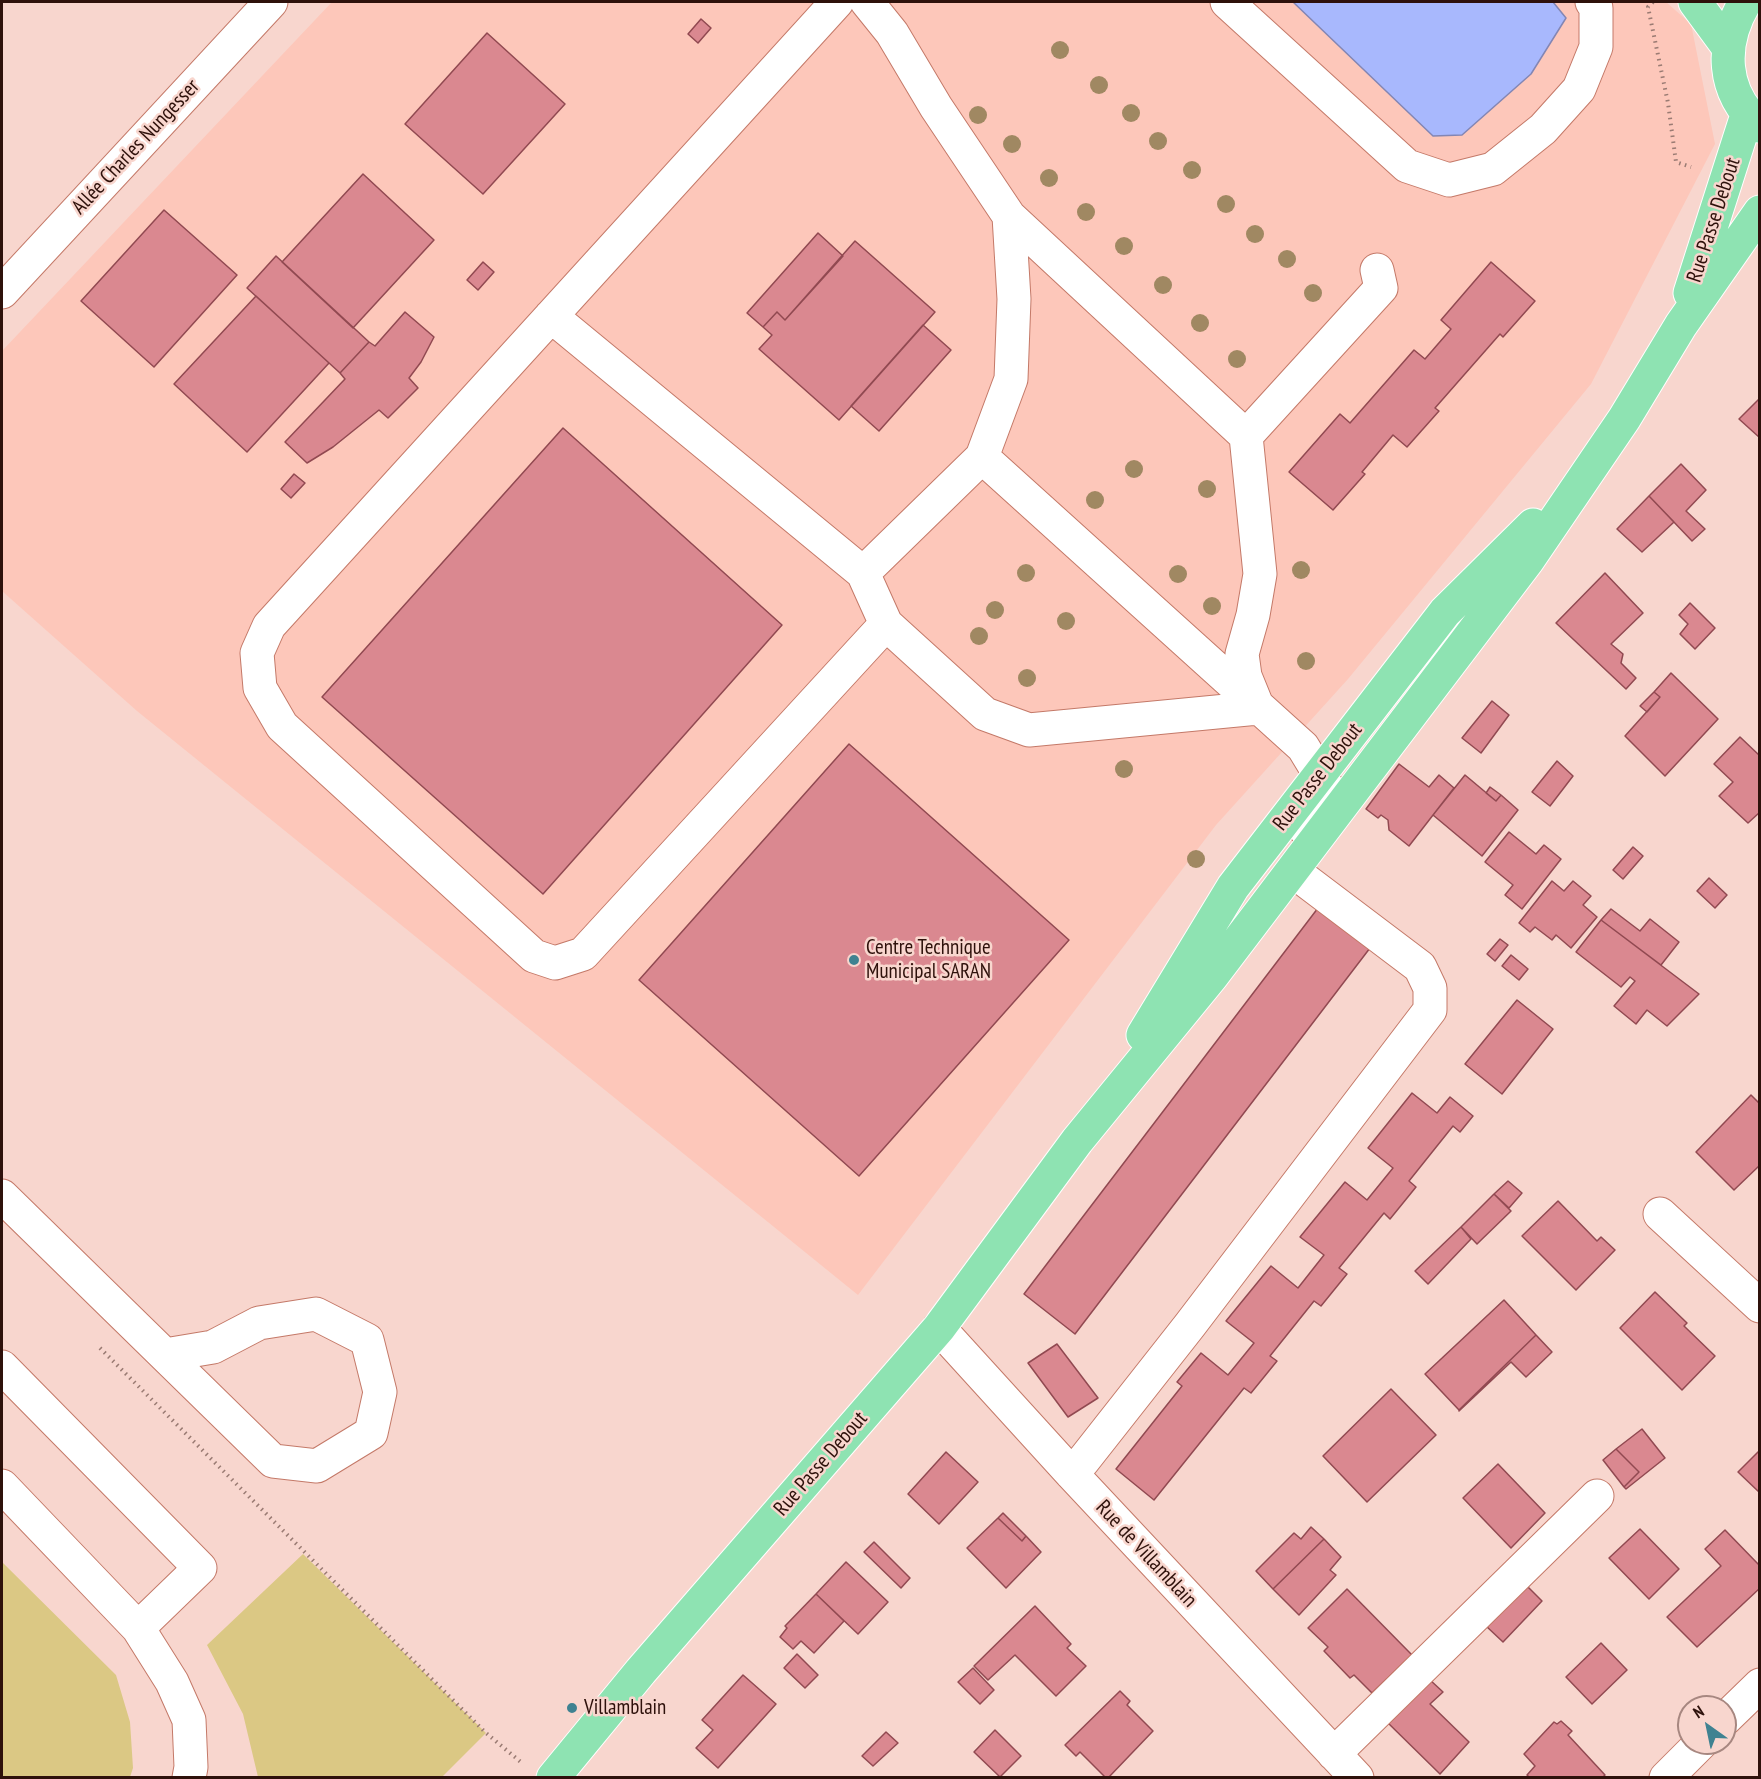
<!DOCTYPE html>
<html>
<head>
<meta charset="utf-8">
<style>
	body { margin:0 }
	#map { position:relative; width:1761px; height:1779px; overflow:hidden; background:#f8d6ce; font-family:"PT Sans Narrow",sans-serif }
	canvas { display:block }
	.frame { position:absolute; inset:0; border:3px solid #2e110b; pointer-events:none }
	.north { position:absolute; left:1677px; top:1695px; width:60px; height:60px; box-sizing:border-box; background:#f8d6ce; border:2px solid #a78780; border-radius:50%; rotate:327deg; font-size:16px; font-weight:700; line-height:24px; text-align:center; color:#2e110b }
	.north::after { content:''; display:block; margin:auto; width:21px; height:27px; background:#3f8291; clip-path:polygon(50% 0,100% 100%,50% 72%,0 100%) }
</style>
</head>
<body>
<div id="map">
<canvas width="1761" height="1779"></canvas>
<div class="frame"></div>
<div class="north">N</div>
</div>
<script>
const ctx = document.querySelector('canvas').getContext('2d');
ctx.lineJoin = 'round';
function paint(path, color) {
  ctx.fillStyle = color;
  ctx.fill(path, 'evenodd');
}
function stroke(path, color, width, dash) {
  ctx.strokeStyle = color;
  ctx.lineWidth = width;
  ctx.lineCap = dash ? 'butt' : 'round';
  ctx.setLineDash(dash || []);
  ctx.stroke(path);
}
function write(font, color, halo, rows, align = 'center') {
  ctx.font = font + ' "PT Sans Narrow",sans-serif';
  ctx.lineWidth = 5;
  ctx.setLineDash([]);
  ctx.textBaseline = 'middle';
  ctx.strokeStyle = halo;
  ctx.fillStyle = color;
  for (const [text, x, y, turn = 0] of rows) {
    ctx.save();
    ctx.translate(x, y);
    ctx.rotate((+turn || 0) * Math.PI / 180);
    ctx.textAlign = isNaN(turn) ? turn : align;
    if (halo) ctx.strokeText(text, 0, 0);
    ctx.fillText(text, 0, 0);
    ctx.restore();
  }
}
const built = new Path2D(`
	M332,2H1666L1691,24L1715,144L1591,384L1348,679L1216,825L858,1295L137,711L2,591V351Z`);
const green = new Path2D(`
	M303,1554L486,1733L442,1777H258L243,1714L207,1645Z
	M2,1562L116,1675L130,1722L133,1768L130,1777H2Z`);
const water = new Path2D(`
	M1293,2H1553L1566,18L1531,74L1462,135L1433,136Z`);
const building = new Path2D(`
	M701,19L711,28L698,43L688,34Z
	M487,33L565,104L483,194L405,124Z
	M363,174L434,240L353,328L282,262Z
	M164,210L237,275L154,367L81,301Z
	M818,233L843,256L785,320L777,312L763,327L747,313Z
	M855,241L935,312L839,420L759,349L772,335L763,327L777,312L785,320Z
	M276,256L369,342L340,373L247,288Z
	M483,262L494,272L478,290L467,280Z
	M1491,262L1535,301L1503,337L1500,334L1435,408L1439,411L1407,447L1393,435L1362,472L1365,474L1333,510L1289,472L1340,414L1350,423L1414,350L1425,359L1451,329L1441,320Z
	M256,296L329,363L247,452L174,384Z
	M405,312L434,337L421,362L409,378L418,388L388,418L379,410L333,447L307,463L285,442L345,379L340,373L369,342L375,346Z
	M923,325L951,350L879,431L851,406Z
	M1760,398V438L1739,419Z
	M563,428L782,625L543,894L322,697Z
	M1681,464L1706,490L1686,511L1705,529L1692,541L1649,496Z
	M294,474L305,483L291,498L281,489Z
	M1649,496L1674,522L1642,552L1617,529Z
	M1605,573L1643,613L1611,644L1623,654L1621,663L1636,678L1626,689L1556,623Z
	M1690,603L1715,628L1695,649L1680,634L1688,624L1679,615Z
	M1671,673L1718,719L1665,776L1625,736L1660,697L1654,692Z
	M1654,692L1660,697L1647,712L1640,706Z
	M1492,701L1509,715L1481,753L1462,738Z
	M1740,737L1760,756V812L1748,823L1719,796L1733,782L1714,764Z
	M849,744L1069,940L859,1176L639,980Z
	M1557,761L1573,776L1550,806L1532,792Z
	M1399,764L1429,787L1439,775L1454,788L1409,846L1389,830L1388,820L1381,815L1378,818L1366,809Z
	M1465,775L1496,801L1501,795L1518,810L1482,856L1433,815Z
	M1490,787L1501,795L1496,801L1486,793Z
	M1509,832L1536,854L1544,845L1561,859L1522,909L1505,895L1513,885L1485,862Z
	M1633,847L1643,856L1623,879L1613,870Z
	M1709,878L1727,895L1715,908L1697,891Z
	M1552,881L1564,891L1573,881L1591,896L1583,905L1597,917L1571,948L1556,935L1552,940L1535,927L1530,932L1519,923Z
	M1318,908L1370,948L1075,1334L1024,1294Z
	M1611,909L1640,931L1650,919L1679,942L1661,965L1601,920Z
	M1601,920L1699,994L1667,1026L1647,1010L1636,1024L1614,1006L1635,981L1630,977L1621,987L1576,952Z
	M1500,939L1508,945L1495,961L1487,954Z
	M1511,955L1528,969L1519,980L1502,966Z
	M1517,1000L1553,1029L1502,1094L1465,1064Z
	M1412,1093L1437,1113L1450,1097L1473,1116L1460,1132L1453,1126L1409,1181L1416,1187L1390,1219L1384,1213L1339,1268L1347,1274L1321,1306L1314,1301L1270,1356L1277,1361L1251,1393L1244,1388L1154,1500L1116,1469L1182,1386L1177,1382L1201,1353L1228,1375L1254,1343L1226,1321L1271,1266L1298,1288L1324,1255L1300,1237L1345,1182L1367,1200L1393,1168L1368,1148Z
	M1751,1095L1760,1104V1165L1734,1190L1696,1152Z
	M1508,1181L1522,1193L1509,1208L1494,1194Z
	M1494,1194L1511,1211L1477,1244L1461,1227Z
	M1558,1201L1597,1241L1601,1237L1615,1250L1576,1290L1522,1236Z
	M1461,1227L1471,1239L1428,1284L1415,1271Z
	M1655,1292L1687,1323L1684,1326L1715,1356L1682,1390L1620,1328Z
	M1504,1300L1536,1335L1459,1410L1425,1374Z
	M1536,1335L1552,1352L1526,1377L1511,1362L1459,1411V1410Z
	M1057,1344L1098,1398L1068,1417L1028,1363Z
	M1391,1389L1436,1435L1367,1502L1323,1456Z
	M1642,1429L1665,1458L1626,1489L1624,1487L1639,1472L1616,1449Z
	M1616,1449L1639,1472L1624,1487L1603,1460Z
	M1760,1450V1493L1738,1472Z
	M946,1452L978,1482L939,1524L908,1494Z
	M1498,1464L1545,1513L1511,1548L1463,1498Z
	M1003,1513L1026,1536L1022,1541L998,1518Z
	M998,1518L1022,1541L1026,1536L1041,1552L1006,1588L967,1548Z
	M1311,1527L1324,1539L1273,1589L1256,1571L1294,1533L1301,1539Z
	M1640,1529L1679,1569L1649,1599L1609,1558Z
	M1725,1530L1760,1566V1588L1697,1647L1667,1617L1721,1566L1705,1549Z
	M1324,1539L1341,1557L1330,1570L1336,1575L1299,1615L1273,1589Z
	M874,1542L910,1578L901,1588L864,1552Z
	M846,1562L888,1602L858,1634L816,1594Z
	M1525,1584L1542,1601L1503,1642L1486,1626Z
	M1347,1589L1412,1655L1372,1693L1354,1675L1350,1678L1324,1651L1328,1647L1308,1628Z
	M816,1594L844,1621L814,1653L801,1641L793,1649L780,1637L787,1628L785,1626Z
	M1035,1606L1071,1644L1067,1648L1086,1666L1056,1696L1015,1655L988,1680L974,1666Z
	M1601,1643L1627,1670L1592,1704L1566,1677Z
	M797,1654L818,1675L805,1688L784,1668Z
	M973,1668L994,1690L980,1704L958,1682Z
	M743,1675L776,1704L718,1768L696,1748L713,1730L702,1720Z
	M1429,1679L1443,1692L1430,1704L1469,1742L1440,1774L1386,1721Z
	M1120,1691L1130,1701L1127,1705L1153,1731L1108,1778H1106L1080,1752L1076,1756L1065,1745Z
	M1561,1721L1572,1731L1568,1735L1605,1775L1602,1778H1530L1527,1775L1535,1766L1524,1754L1554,1722L1557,1724Z
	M995,1730L1021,1756L1000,1777L974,1752Z
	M886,1732L898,1743L873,1766L862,1756Z`);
const path = new Path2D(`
	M1653,2L1648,7L1668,103L1676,162L1691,167
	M100,1348L486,1733L522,1763`);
const minor = new Path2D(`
	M837,2L269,626L257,653L260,688L282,726L534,956L555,963L583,954L886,624
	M867,2L892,33L936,107L1009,216L1246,436L1260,574L1253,615L1242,654L1245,676L1258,708
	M1227,2L1407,166L1449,180L1493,169L1543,129L1579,89L1596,47V8L1592,2
	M2,292L271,2
	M551,316L863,573L886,624L985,714L1029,730L1258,708
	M1246,436L1381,288L1377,270
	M982,457L1303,747L1331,793L1305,829
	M863,573L982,457L1011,379L1014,299L1009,216
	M2,1196L273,1461L317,1466L371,1433L380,1392L367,1340L316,1314L259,1323L213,1347L165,1355
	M1660,1214L1760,1306
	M939,1328L1071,1473L1357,1778
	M2,1367L200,1568L138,1628
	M1071,1473L1083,1461L1190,1325L1430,1010V988L1420,967L1293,871
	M2,1486L138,1628L172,1682L189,1720L191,1767L189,1778
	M1725,1719L1760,1685
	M1334,1754L1597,1496
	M1666,1778L1701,1743`);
const major = new Path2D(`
	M1695,2L1728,47
	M1745,2C1720,44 1721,92 1760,126
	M1690,293L1747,115
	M1143,1035L1233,887L1445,612L1533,525
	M553,1778L641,1671L939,1328L1077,1141L1212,976L1528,560L1624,419L1681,325L1760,212`);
const trees = [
	[1060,50],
	[1099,85],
	[1131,113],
	[978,115],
	[1158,141],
	[1012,144],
	[1192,170],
	[1049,178],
	[1226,204],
	[1086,212],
	[1255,234],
	[1124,246],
	[1287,259],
	[1163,285],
	[1313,293],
	[1200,323],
	[1237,359],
	[1134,469],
	[1207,489],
	[1095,500],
	[1301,570],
	[1026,573],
	[1178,574],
	[1212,606],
	[995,610],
	[1066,621],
	[979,636],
	[1306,661],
	[1027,678],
	[1124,769],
	[1196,859]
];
const markers = [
	[854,960,6,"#3f8291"],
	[572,1708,6,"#3f8291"]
];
const streetNames = [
	["Allée Charles Nungesser",136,147,-47],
	["Rue Passe Debout",1714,220,-72],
	["Rue Passe Debout",1318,777,-52],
	["Rue Passe Debout",821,1464,-49],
	["Rue de Villamblain",1146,1554,47]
];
const poiNames = [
	["Centre Technique",866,948],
	["Municipal SARAN",866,972],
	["Villamblain",584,1708]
];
paint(built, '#fdc7ba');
paint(green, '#dbc884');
paint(water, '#a8b8fd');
stroke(water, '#8386b4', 1.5);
paint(building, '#da8890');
stroke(building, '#914951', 1.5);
stroke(minor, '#c47968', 35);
stroke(major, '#fff', 35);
stroke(path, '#9a7b73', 4, [1.5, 4.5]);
stroke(minor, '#fff', 33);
stroke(major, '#8ee3b2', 33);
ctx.fillStyle = '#a08862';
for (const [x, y] of trees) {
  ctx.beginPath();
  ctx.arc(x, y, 9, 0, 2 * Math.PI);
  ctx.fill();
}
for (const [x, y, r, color] of markers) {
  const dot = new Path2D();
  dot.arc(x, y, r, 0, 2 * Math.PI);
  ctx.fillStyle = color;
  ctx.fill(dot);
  stroke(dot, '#f8d6ce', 2);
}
write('21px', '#2e110b', '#f8d6ce', streetNames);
write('21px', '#2e110b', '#f8d6ce', poiNames, 'left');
</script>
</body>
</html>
